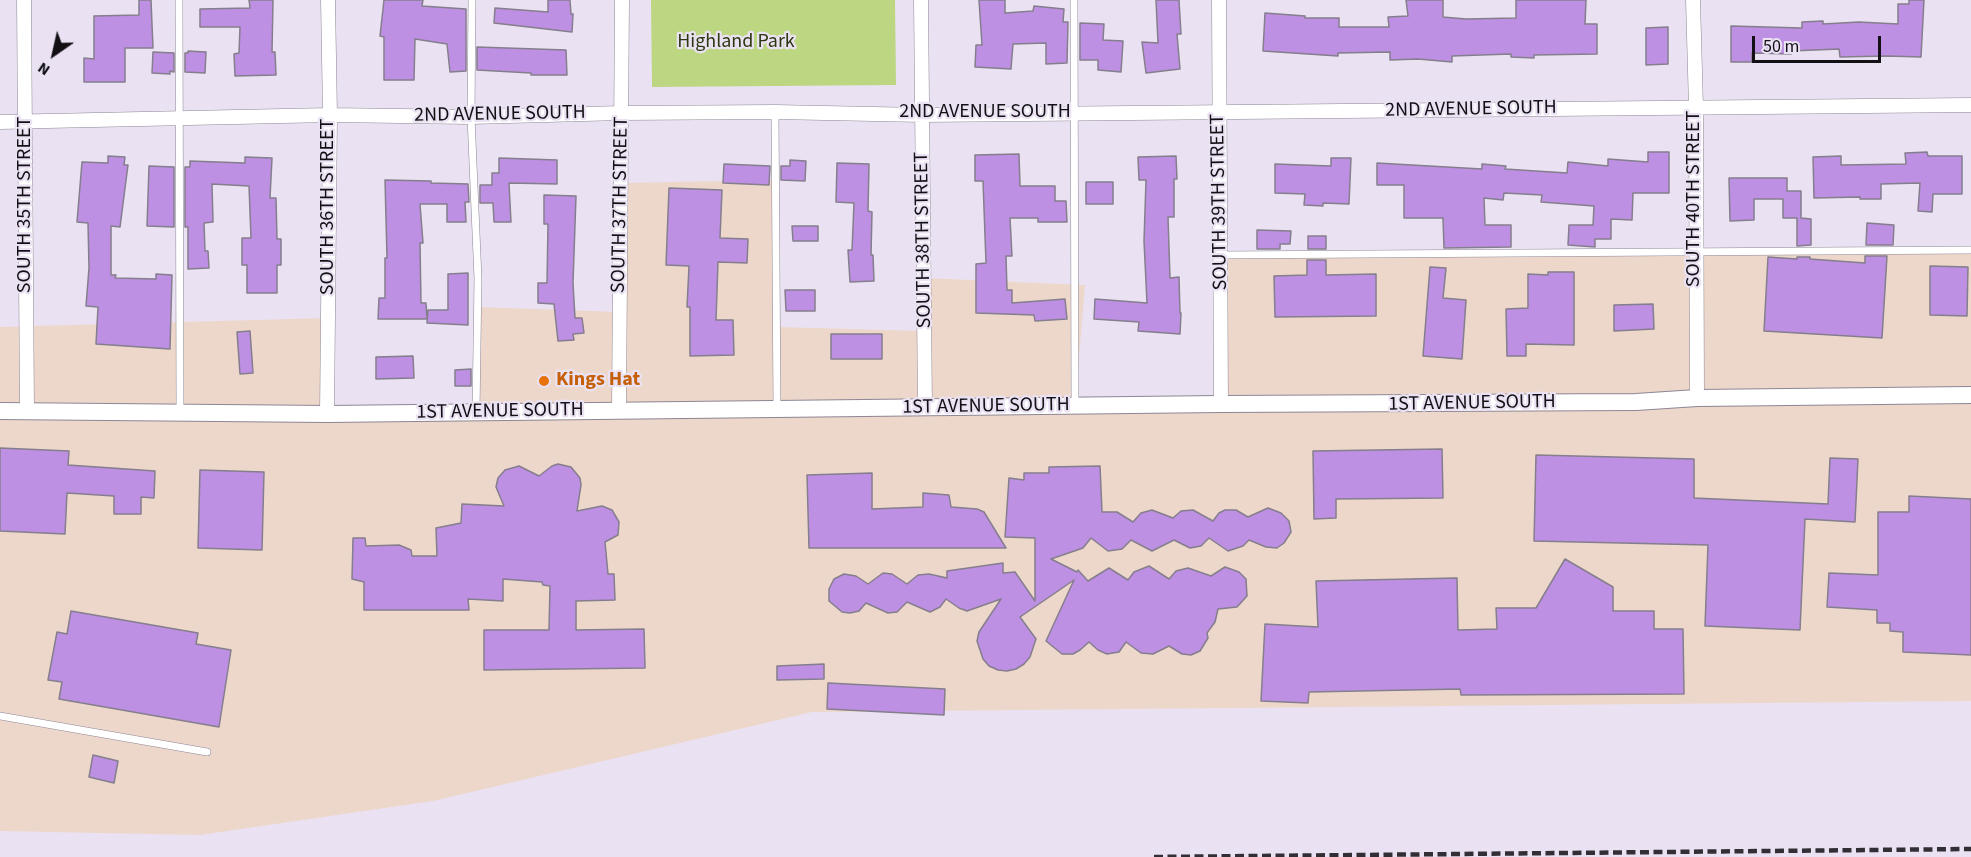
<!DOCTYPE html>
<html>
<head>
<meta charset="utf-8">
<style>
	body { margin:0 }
	#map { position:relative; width:1971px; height:857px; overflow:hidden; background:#eae2f2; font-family:"Source Sans 3",sans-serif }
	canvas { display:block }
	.north { position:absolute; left:24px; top:24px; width:60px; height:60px; -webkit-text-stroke:4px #eae2f2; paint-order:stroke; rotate:214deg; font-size:16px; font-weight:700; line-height:24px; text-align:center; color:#121015 }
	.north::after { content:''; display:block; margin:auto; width:21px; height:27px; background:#121015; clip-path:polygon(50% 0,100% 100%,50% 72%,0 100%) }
	.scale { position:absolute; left:1752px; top:36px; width:129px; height:27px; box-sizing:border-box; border:3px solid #121015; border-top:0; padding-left:8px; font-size:18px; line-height:21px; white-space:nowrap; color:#121015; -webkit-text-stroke:4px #eae2f2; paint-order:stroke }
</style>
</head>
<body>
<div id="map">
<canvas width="1971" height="857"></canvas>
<div class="north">N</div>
<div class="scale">50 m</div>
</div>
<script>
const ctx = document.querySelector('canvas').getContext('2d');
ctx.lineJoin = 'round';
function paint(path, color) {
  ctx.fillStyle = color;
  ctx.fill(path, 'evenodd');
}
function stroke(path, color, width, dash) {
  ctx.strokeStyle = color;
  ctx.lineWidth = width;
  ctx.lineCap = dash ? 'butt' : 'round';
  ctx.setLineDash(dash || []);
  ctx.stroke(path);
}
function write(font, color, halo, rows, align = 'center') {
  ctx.font = font + ' "Source Sans 3",sans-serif';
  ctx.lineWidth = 4.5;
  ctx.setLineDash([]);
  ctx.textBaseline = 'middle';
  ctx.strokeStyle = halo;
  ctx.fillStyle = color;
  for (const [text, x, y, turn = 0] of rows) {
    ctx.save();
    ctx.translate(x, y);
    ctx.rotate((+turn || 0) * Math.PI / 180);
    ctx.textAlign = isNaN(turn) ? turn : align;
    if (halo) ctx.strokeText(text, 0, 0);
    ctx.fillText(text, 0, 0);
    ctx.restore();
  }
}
const commercial = new Path2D(`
	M776,180L777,327L924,331V278L1085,285L1075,406L1221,404V255L1971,250V701L812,712L433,801L200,835L0,831V327L328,318L327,414L476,412L478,307L620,312L621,183Z`);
const green = new Path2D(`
	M651,0H895L896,85L652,87Z`);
const building = new Path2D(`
	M139,0H151L153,48H125V82H84V58L94,59V16L139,15Z
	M249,0H273L272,52H275L276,75L235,76L234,54L239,53L240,27H200V9L250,8Z
	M384,0H423L422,6L466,9V71L450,72L447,44L415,39L414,80H384V37L380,36Z
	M548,0H570L571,14H573L572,32L494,23L495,8L548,12Z
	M979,0H1005V13L1033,11L1034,6L1064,9L1063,22H1068L1067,63L1046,64V43L1013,44L1011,69L975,67L976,45H982Z
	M1156,0H1179L1181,34H1177L1180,69L1146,73L1142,42L1158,43Z
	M1406,0H1443V17L1466,19L1516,18V0H1586L1585,24H1597V54L1534,55V58L1511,57V54L1452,56V62L1418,59L1390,60V52L1338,53V56L1263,51L1265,13L1305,16V18H1339V27H1389L1388,17L1408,16Z
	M1909,0H1924L1921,57L1887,56L1840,57L1839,49L1791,51V54L1752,53V62H1731V26L1802,28V22L1823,21V24L1859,22L1898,24V4H1909Z
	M1080,23L1104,24L1103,40L1123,41L1121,72L1098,70V60H1080Z
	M1668,27V64L1646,65V28Z
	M477,47L566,50L567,75H531V73L477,70Z
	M188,51L206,52L205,73L185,72V53H188Z
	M153,52L174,53V72L170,71V74L152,73Z
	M1648,152H1669V193H1633L1632,220L1611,219V239H1595V247L1568,245L1569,225H1593L1594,206L1541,202L1542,195L1504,193L1503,200L1484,198L1485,225H1511V247L1444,248L1443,218H1404V185H1377V163L1482,169V164L1506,166L1505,169L1567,173L1568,162L1608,166V159L1648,162Z
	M1927,152L1928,156H1962V194H1933L1932,212L1918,211L1920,183L1881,184V199H1860V197L1814,198L1813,157L1841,156V165L1906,164L1905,153Z
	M1019,154L1020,186H1055V201H1066L1067,222H1038V218H1010L1012,256H1006L1007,290H1012V303L1065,299L1067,319L1035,321L1034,315L976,313V264L986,263L983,181H975V155Z
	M108,156L125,157L124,165H128L120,227L111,226V275H116L115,278L156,279V274L172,275L170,349L96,344L98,307L86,306L89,268L88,223L77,222L82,162L108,163Z
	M1176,156L1177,179H1174V217H1168L1170,278L1179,277L1180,313H1181L1180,334L1138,331L1139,322L1094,319L1095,299L1147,303L1144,241L1146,180H1139L1138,157Z
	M245,157L272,158L270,198H276L277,239H281V265H277V293H247V265H242V238H251L249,186L212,184L213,222L204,223L205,251H208L209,268L188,269V227H185V167H190V161L245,163Z
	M499,158L557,160V184L509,183L511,222H494L493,203H480V185H492V173H499Z
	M1331,158H1351L1349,204L1323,203V206L1304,205L1305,194L1275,193V164L1331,166Z
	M790,160L806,161L805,181L781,180V166H790Z
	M837,163L869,164L868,211L872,212L871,255H873L874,281L850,282L848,250H852L854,203L836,202Z
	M724,164L770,166L769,185L723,183Z
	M149,166L174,167V227L147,226Z
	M1729,178H1787V191H1801V218L1811,219V245L1797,246V218H1783V199H1754V220L1730,221Z
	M385,180L431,181V183L468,184L469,202H465L466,222H447V204H420L423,243H420L421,303H426L427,319H378L379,298H385V258H387Z
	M1086,182H1113V204H1086Z
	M669,188L722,190L720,238L748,239L747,263L718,262L716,320H733L734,355L690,356V307H687L689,266L666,265Z
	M544,195L576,196L573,283L575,318H582L584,333L573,334L574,340L558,341L554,304L538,303V283H547L548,224H544Z
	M1867,223L1894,225L1893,245H1866Z
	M792,226H818V241H793Z
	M1257,230L1291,231L1290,244H1280V249H1257Z
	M1308,236H1326V249H1308Z
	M1865,256H1887L1882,338L1764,331L1768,257L1797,259V257H1810V259L1865,263Z
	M1307,260H1326V275L1376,274V316L1275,317L1274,276L1307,275Z
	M1930,266L1968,267L1967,316L1930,315Z
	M1430,267L1446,268L1443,298L1466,300L1462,359L1423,356Z
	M1548,272H1574V345L1526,344V356H1507L1506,309L1528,308V274L1548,275Z
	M468,273V325L427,323L428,310H448V274Z
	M785,290H815V311H786Z
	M1653,304L1654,329L1614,331V305Z
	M250,331L253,373L240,374L237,332Z
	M831,334H882V359H831Z
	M413,356L414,378L376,379V357Z
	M471,369V386H455V370Z
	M0,448L69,451L68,465L155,471L154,498L141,497V514H114V496L67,493L65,534L0,531Z
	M1442,449L1443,498L1336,499V518L1314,519L1313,451Z
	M1536,455L1694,459V498L1828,504L1830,458L1858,459L1855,522L1805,519L1800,630L1705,626L1708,545L1534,541Z
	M558,464L571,467L580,478L581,485L577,511L602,506L612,510L619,522L618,535L605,542L608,574H614L615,600L576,601V630L644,629L645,668L484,670V630H549L550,586L543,585L542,582L503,579V601L468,599L469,610H364V582L352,579L353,538H365L366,546L399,545L411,550L412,556H437L436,528L461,523L462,504L504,506L496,487L498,478L505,470L519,466L539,476L552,466Z
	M1100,466L1102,512H1117L1133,522L1141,513L1152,510L1173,518L1181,511L1193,510L1213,521L1219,513L1225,510H1236L1248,517L1268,508L1281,513L1289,521L1291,532L1284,543L1277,548L1266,547L1249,540L1243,546L1228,551L1209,538L1201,546L1190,548L1174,540L1152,551L1131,540L1122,549L1108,551L1091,538L1083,548L1051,559L1077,572L1078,570L1088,581L1109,568L1128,580L1134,572L1149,566L1169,579L1176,571L1188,568L1211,576L1225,567L1239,572L1246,579L1247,596L1237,607L1218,609L1215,622L1207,633L1208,638L1200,651L1191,655L1182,654L1169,646L1153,654L1141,653L1126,642L1119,652L1107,654L1098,650L1089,642L1080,650L1073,654H1062L1046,641L1074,580L1020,617L1036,639L1030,657L1024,664L1016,669L1007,671L998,670L989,666L983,659L977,641L979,632L1001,599L967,611L959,608L946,599L940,607L930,612L907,602L897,612L888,613L866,603L859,611L850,613L842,612L829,601V589L834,579L844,574L856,576L868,584L883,573L892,574L907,584L918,575L929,574L947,578V571L1003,563V573L1015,572L1035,601V538L1005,537L1009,478L1024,480V473H1049V467Z
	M200,470L264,472L262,550L198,548Z
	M872,473V509L923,507V493L949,495L951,507L977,509L984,512L1006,548H809L807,475Z
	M1909,496L1971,499V655L1903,652V632L1890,631V623H1877V610L1827,607L1829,573L1878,575V512H1909Z
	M1565,559L1613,587V611H1654V629H1683L1684,694L1461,695L1460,689L1309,692L1308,703L1261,701L1265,624L1318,627L1316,581L1457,578L1458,630L1497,629L1496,608H1536Z
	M71,611L198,633L196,644L231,650L219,727L59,699L62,682L48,680L57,632L67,634Z
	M824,664V679L777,680V666Z
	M828,683L945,689L944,715L827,709Z
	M93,755L118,761L114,783L89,777Z`);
const service = new Path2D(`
	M179,0L180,412
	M472,0L471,117L478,279L476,412
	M1074,0L1075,405
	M775,112L777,409
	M1221,255L1971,250
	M0,716L207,752`);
const minor = new Path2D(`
	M24,0L27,410
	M921,0L925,408
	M1219,0L1221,404
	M1693,0L1696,107L1697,398
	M0,122L330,115L471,117L622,113L775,112L923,115L1971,105
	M619,411L622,0
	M327,414L330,115L328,0`);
const tertiary = new Path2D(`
	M0,411L327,414L1221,404L1636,402L1697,398L1971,395`);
const rail = new Path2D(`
	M1154,857L1971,849`);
const markers = [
	[544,381,6,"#e8710a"]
];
const parkNames = [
	["Highland Park",736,43]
];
const streetNames = [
	["2ND AVENUE SOUTH",1471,110,-1],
	["2ND AVENUE SOUTH",985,113],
	["2ND AVENUE SOUTH",500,115,-1],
	["SOUTH 40TH STREET",1695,199,-90],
	["SOUTH 39TH STREET",1220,202,-91],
	["SOUTH 35TH STREET",26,205,-90],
	["SOUTH 37TH STREET",621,205,-89],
	["SOUTH 36TH STREET",329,207,-90],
	["SOUTH 38TH STREET",924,240,-91],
	["1ST AVENUE SOUTH",1472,404,-1],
	["1ST AVENUE SOUTH",986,407,-1],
	["1ST AVENUE SOUTH",500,412,-1]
];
const foodNames = [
	["Kings Hat",556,381]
];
paint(commercial, '#edd7cb');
paint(green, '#bcd682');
paint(building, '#bd90e3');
stroke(building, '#857e8c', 1.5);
stroke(service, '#8d8694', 8);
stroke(minor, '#8d8694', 15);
stroke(tertiary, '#8d8694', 18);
stroke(service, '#fff', 7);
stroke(minor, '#fff', 14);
stroke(tertiary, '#fff', 16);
stroke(rail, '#312f35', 4.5, [9, 4.5]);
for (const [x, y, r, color] of markers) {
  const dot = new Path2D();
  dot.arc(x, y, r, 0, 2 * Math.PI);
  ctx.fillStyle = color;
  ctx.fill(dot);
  stroke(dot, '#eae2f2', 2);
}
write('20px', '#2d3811', '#eae2f2', parkNames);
write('20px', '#121015', '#eae2f2', streetNames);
write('bold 20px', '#c56008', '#eae2f2', foodNames, 'left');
</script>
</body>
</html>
